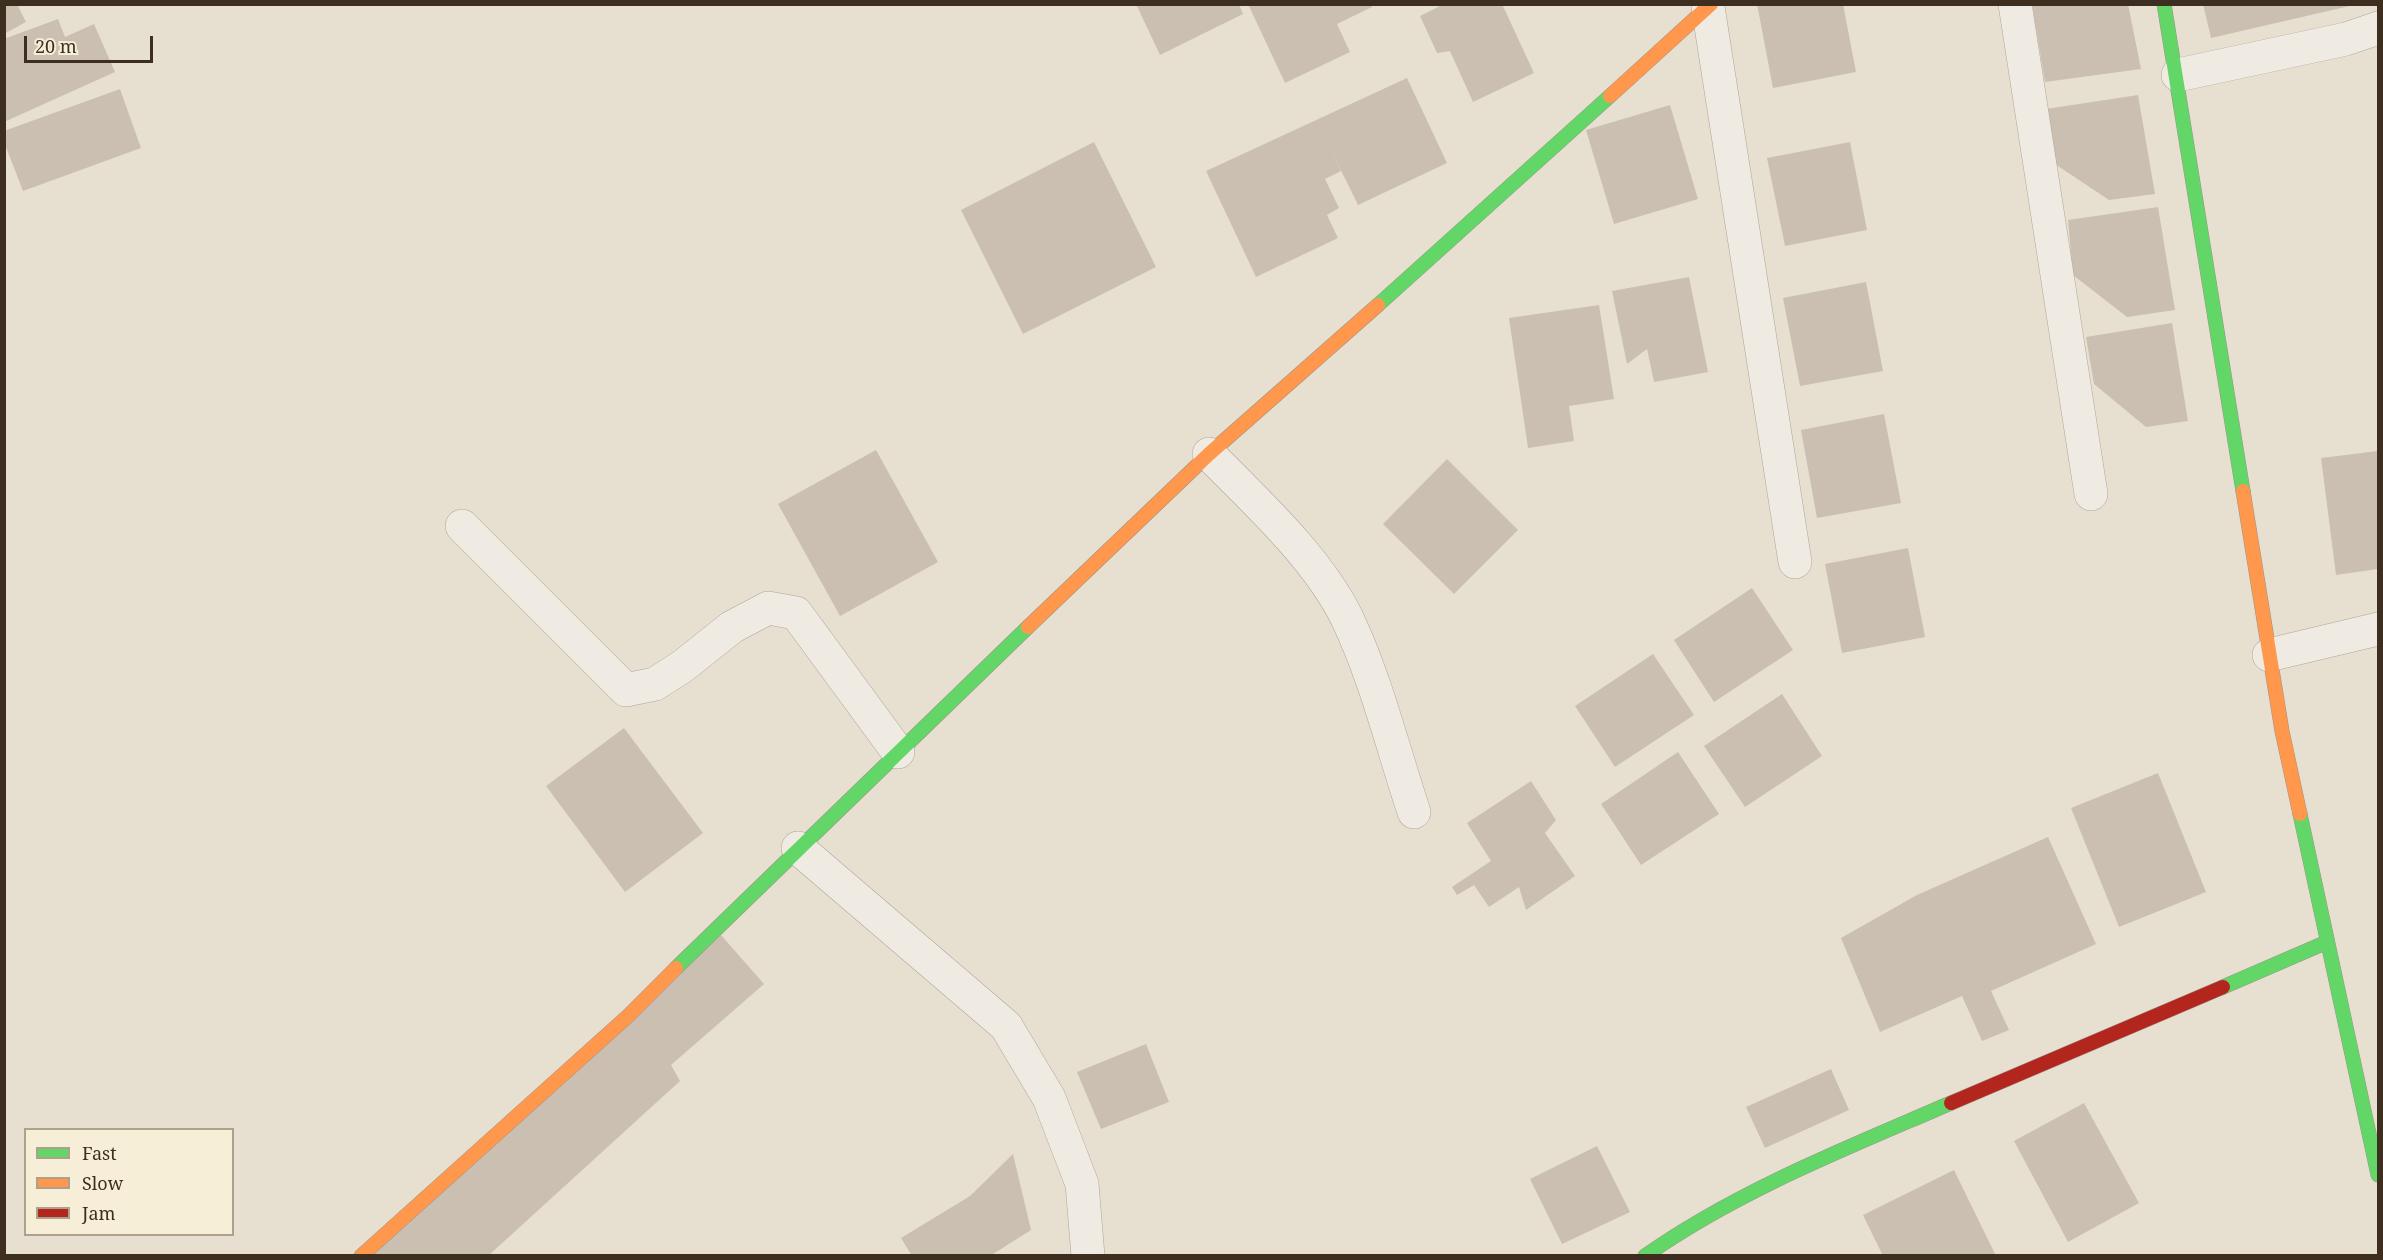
<!DOCTYPE html>
<html>
<head>
<meta charset="utf-8">
<style>
	body { margin:0 }
	#map { position:relative; width:2383px; height:1260px; overflow:hidden; background:#e7e0d1; font-family:"Noto Serif",serif }
	canvas { display:block }
	.frame { position:absolute; inset:0; border:6px solid #3d2e20; pointer-events:none }
	.legend { position:absolute; left:24px; top:1128px; width:210px; height:108px; box-sizing:border-box; background:#f7eed8; border:2px solid #ada18e; margin:0; padding:8px 10px; list-style:none; font-size:18px; color:#3d2e20 }
	.legend li { display:flex; align-items:center; gap:12px; height:30px }
	.legend b { width:30px; border:2px solid #ada18e }
	.scale { position:absolute; left:24px; top:36px; width:129px; height:27px; box-sizing:border-box; border:3px solid #3d2e20; border-top:0; padding-left:8px; font-size:18px; line-height:21px; white-space:nowrap; color:#3d2e20; -webkit-text-stroke:4px #f7eed8; paint-order:stroke }
</style>
</head>
<body>
<div id="map">
<canvas width="2383" height="1260"></canvas>
<div class="frame"></div>
<ul class="legend">
<li><b style="height:8px;background:#63d668"></b>Fast</li>
<li><b style="height:8px;background:#ff974d"></b>Slow</li>
<li><b style="height:8px;background:#b3261e"></b>Jam</li>
</ul>
<div class="scale">20 m</div>
</div>
<script>
const ctx = document.querySelector('canvas').getContext('2d');
ctx.lineJoin = 'round';
function paint(path, color) {
  ctx.fillStyle = color;
  ctx.fill(path, 'evenodd');
}
function stroke(path, color, width, dash) {
  ctx.strokeStyle = color;
  ctx.lineWidth = width;
  ctx.lineCap = dash ? 'butt' : 'round';
  ctx.setLineDash(dash || []);
  ctx.stroke(path);
}
const building = new Path2D(`
	M4,4H17L26,22L4,34Z
	M1136,4H1239L1243,14L1160,55Z
	M1248,4H1371L1372,7L1337,24L1350,52L1285,83Z
	M1444,4H1502L1534,73L1473,102L1450,51L1437,53L1420,16Z
	M1757,4H1843L1856,72L1773,88Z
	M2032,4H2128L2141,69L2045,82Z
	M2203,4H2353L2354,5L2211,38Z
	M58,19L65,37L94,24L115,72L4,122V39Z
	M1407,78L1447,163L1358,205L1331,150L1341,171L1325,179L1339,208L1327,215L1338,238L1256,277L1206,171Z
	M120,89L141,148L23,191L4,142V131Z
	M2138,95L2155,194L2109,200L2055,164L2046,109Z
	M1670,105L1698,199L1614,224L1586,130Z
	M1094,142L1156,267L1023,334L961,210Z
	M1850,142L1867,230L1785,246L1767,158Z
	M2158,207L2175,310L2127,317L2073,275L2068,220Z
	M1689,277L1708,372L1654,382L1647,349L1627,364L1612,291Z
	M1866,282L1883,371L1800,386L1783,298Z
	M1599,305L1614,399L1569,406L1574,441L1528,448L1509,318Z
	M2172,323L2188,421L2146,427L2094,384L2086,337Z
	M1884,414L1901,503L1817,518L1801,430Z
	M876,450L938,562L840,616L778,504Z
	M2378,451V569L2336,575L2321,458Z
	M1447,459L1518,530L1454,594L1383,524Z
	M1908,548L1925,637L1842,653L1825,564Z
	M1752,588L1793,650L1714,702L1674,640Z
	M1653,654L1694,715L1615,767L1575,706Z
	M1782,694L1822,756L1745,807L1704,746Z
	M624,728L703,833L625,892L546,786Z
	M1678,752L1719,814L1641,865L1601,804Z
	M2158,773L2206,892L2119,927L2071,808Z
	M1531,781L1556,820L1545,833L1575,876L1526,910L1519,887L1489,907L1474,885L1457,895L1452,887L1491,861L1467,823Z
	M2048,837L2096,944L1991,991L2009,1030L1982,1041L1962,996L1880,1032L1841,938L1917,895Z
	M721,935L764,984L671,1065L680,1081L488,1256H361Z
	M1146,1044L1169,1102L1101,1129L1077,1072Z
	M1831,1069L1849,1110L1765,1148L1746,1107Z
	M2084,1103L2139,1203L2068,1242L2014,1141Z
	M1597,1146L1630,1212L1562,1244L1530,1179Z
	M1013,1154L1031,1230L990,1256H912L901,1238L970,1196Z
	M1954,1170L1996,1256H1883L1863,1215Z`);
const street = new Path2D(`
	M2015,4L2091,494
	M1708,7L1795,562
	M2178,75L2346,39L2378,28
	M1209,454C1256,502 1317,557 1347,618C1375,676 1393,749 1414,812
	M462,526L626,690L655,684L683,666L732,627L768,608L796,613L898,752
	M2269,655L2378,629
	M798,848L1006,1026L1049,1098L1082,1184L1088,1256`);
const fast = new Path2D(`
	M2164,4L2243,491
	M1378,305L1610,96
	M2300,814L2378,1175
	M676,968L1028,627
	M2223,987L2327,942
	M1645,1256C1737,1191 1847,1148 1951,1103`);
const slow = new Path2D(`
	M1610,96L1711,4
	M2243,491L2282,731L2300,814
	M1028,627L1209,454L1378,305
	M361,1256L628,1016L676,968`);
const jam = new Path2D(`
	M1951,1103L2223,987`);
paint(building, '#cbbfb2');
stroke(street, '#ada599', 34);
stroke(fast, '#9c958a', 15);
stroke(slow, '#9c958a', 15);
stroke(jam, '#9c958a', 15);
stroke(street, '#efebe3', 33);
stroke(fast, '#63d668', 14);
stroke(slow, '#ff974d', 14);
stroke(jam, '#b3261e', 14);
</script>
</body>
</html>
